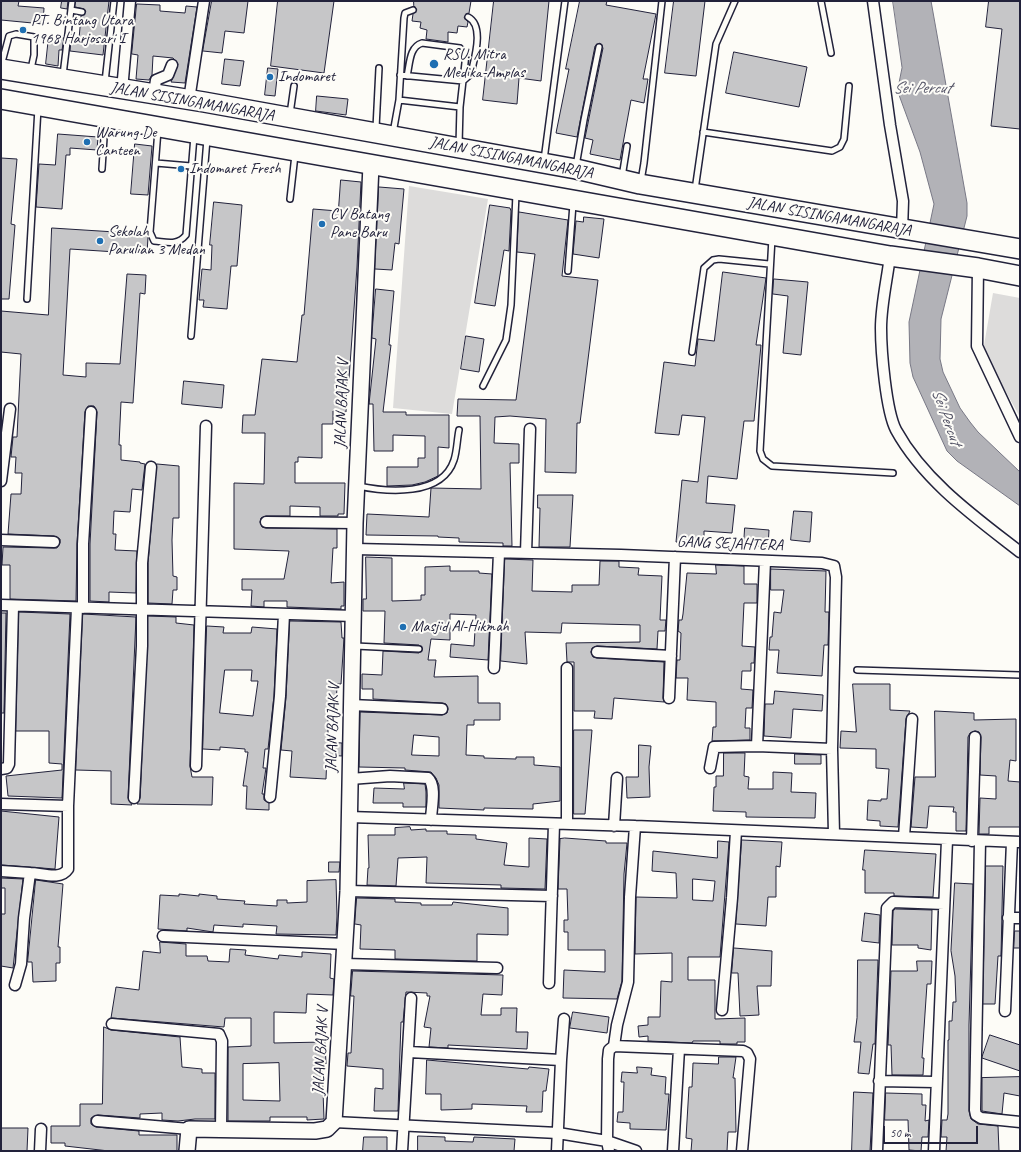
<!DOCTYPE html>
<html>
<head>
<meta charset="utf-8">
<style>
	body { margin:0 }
	#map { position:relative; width:1021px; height:1152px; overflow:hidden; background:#fdfcf7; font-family:Caveat,sans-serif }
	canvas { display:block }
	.frame { position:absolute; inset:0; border:2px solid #22223b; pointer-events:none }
	.scale { position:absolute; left:883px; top:1126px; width:95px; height:18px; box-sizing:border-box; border:2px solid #22223b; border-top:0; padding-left:5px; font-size:12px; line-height:14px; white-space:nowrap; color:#22223b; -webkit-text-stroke:3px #fdfcf7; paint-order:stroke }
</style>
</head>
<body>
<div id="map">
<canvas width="1021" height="1152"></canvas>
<div class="frame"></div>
<div class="scale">50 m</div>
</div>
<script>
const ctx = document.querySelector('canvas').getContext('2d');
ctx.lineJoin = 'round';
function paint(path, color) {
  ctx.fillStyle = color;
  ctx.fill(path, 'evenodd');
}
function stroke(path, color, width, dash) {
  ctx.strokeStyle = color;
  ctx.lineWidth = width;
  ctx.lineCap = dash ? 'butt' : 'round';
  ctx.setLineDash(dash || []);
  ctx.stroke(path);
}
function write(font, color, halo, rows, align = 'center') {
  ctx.font = font + ' Caveat,sans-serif';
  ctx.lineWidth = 4;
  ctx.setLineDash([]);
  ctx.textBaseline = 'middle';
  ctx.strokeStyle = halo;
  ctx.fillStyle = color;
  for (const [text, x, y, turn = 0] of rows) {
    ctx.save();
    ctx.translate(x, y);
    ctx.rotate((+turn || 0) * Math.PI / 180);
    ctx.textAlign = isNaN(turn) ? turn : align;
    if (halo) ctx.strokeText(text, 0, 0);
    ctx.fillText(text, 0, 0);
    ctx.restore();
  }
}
const green = new Path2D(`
	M409,186L488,199L452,414L393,408Z
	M993,293L1020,298V417L983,351Z`);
const water = new Path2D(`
	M893,1H931L967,203V216L941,319L940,359L943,372L960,408L970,422L978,432L1020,472V506L957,461L947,451L913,377L910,363L909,322L934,204L920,152L899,95L898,88L902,68Z`);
const building = new Path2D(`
	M1,1H19L18,6L44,8L43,24L1,20Z
	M62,1H68L67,9L61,8Z
	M76,1H109L103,55L70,51L71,39H79L81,16L86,12L84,9L75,7Z
	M212,1H248L244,33L225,31L222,53L203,51Z
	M278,1H334L324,73L271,66Z
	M414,1H471L469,13L464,17L468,22L467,27L458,26L457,33L448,32V42L426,39L427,30L420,28L421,22L412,21L413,14L417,10L414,6Z
	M494,1H549L541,81L519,78L517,104L483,100Z
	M580,1H607L606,5L656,14L643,79H648L644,103L631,100L620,160L590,154L593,140L585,138L603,48L600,43L595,46L577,137L556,133L569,69H566Z
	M674,1H705L696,76L665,73Z
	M989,1H1020V129L991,126L1002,29L986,27Z
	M137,4L160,5V11L185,13L186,6L197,7L185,83L171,82L178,64L173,58L153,56L152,75L149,80L136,79L138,55L132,54Z
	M49,36L64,38L62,50H59L58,66L46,64Z
	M734,52L807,67L799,107L726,93Z
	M225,59L244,61L240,86L222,84Z
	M268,68L278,69L275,96L265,95Z
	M317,96L348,99L346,115L316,111Z
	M58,134L98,137L97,150L70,148V155H66L62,209L36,207L39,164L55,165Z
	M135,144L152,146L148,195L131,194Z
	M1,158L17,159L11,224L15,225L9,299H1Z
	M341,180L361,182L357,267L349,379L347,378L346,412L333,411V424H322V458L298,457V462H295V483H345L344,514H338V516H320V507L290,506V516H266L261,518L260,522L262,527L266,528L337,529V548H333L331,583L344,582V606H341V609L287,607V601H264V607L251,606L252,590H242V579H284L289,551L234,549V483L264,484L265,433H242L243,415H255L262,359L297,362L302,315H304L313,209L338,211Z
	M379,187L404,189L399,244L395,243L392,270L375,269Z
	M214,202L242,205L237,266H231L227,309L203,307L204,300H199L202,269L211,270L212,245H210Z
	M490,205L510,208L511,211L509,251L504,250L495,306L475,303Z
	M519,212L568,220L562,276L598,280L580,423H577L576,473L545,472L546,419L510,416L495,417L494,443L519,444V463H510L512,546H503V543L459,542V538L438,537V536L366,535L367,514L429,517L431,488L481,489L480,416H457L458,399L516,400L535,254L517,252Z
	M584,217L604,219L599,258L573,254L576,221L583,222Z
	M52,228L147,234L148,237L147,254L70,249L63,375L86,377V363L120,364L127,274L146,275L145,294L140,293L133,403L121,402L119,445H121V460L140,462V463L145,464L142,490L132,489L130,512L114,511L113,534H116L115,550L137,551L136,593L109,592V602L90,601V544L97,412L94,406H88L85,412L77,544L76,601L10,599V565H2L3,547L54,548H57L60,543V539L54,536L8,534L11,494H21L22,473H15L16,457H11L13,437H17L21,354L1,352V311L48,315Z
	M723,272L766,278L756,345H761L754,421H744L737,479L708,476L706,503L735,505L732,533L704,531V544L676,542L682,480L698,482L705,417L682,415L679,435L655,433L664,362L695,366L698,339L714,341Z
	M774,279L808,282L801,355L783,353L788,296L773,294Z
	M376,289L394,291L389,345H391L383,412H406V415H449V448L438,447V476L425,482L412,485L387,486V467H418V458H425V436L393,435V451H374L373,404H369L376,339L372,338Z
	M466,336L484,339L479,372L461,369Z
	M184,381L224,385L222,408L182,404Z
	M157,464L179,466V518H173L172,540L173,576L177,577V590H173L172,604L148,603V563Z
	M538,495H573L570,547H539L540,508H538Z
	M794,511L812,512L810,542L791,540Z
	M745,528L769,530L768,547L744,545Z
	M366,557L392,558V601L421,600V595H425V567L450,566V571H479V573L492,574L488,660L450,657L451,644L474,646L476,615L450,614V640L431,639L428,660H436L434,677L478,676V703H500V720H474V725H467L466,755L484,756V758L516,759V757H534V765L560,767V801L533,804V809L484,808V810L439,808V785L436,778L431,772L405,770V768L359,767L360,712L442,715L447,713L448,709L446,704L442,703L373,699V689H362V674L382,675L383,651L419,653L423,649L419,645L384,643L385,611H363V599H366ZM414,735L439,737V756L412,755Z
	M505,559L533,560L532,591L572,592V585H599L600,561H619V567L639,568L638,575L662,576L660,620H666L665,631H658L657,649L597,646L592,648L591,652L593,657L597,658L664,662L663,698L664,702L614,698L612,719L594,718L595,711H574V662H567L566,643L640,642V625L562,623L561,633L525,632L527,664L501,661Z
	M716,565L744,566V584H757V603H744L742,646L755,647L754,663H751V671H742L741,689L753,690L752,708H746L745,728H750V740L712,741L713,727H716V702L687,700L688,678H676L677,660H680L681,633L678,631L679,620H682L683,614L687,573L716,574Z
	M771,569L826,571L825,612H829L828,645H824L822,676L777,673L779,650H769L770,637H772L774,612L781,613L784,590H771Z
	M19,612L70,614L62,798L8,796L6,776L62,770V764L49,763V731H16Z
	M1,613H6L4,713H1Z
	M83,614L136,617L128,798L132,805L111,804V771L76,770Z
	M148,616L176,617V623L194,625L190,766L192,777H213L212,805L137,804L140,798Z
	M290,621L341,622L342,638H344L341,684H337L336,712H328V742L342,743V756L327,755L326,779L290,777L292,751L281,750L286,697Z
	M207,626L224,627L223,633H251L252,627L277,629L274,696L268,749H265L263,768H266L262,794H264V800L269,803V810L246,809L247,786H243L248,752H245V749L220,747V750L203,749ZM225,670H252L251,681H258L253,716L220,713Z
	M853,684H890V710L910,711L906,719L898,827L880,826V821L867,820L868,800L881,801V799H887L889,769L876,768V749L840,748L841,731L856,732Z
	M775,691L823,695L822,711L793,709L791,738L764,736L765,704H773Z
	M935,711L974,713V720L1016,719V761L1010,760L1008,781L1020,782V827H989V834H979L980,798L996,799V776L980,775L981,737L979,732L975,731L970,733L968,737L966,831H956V812H953L954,807L929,806L927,828L911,827L915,777H935Z
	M574,730H592L585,814H574Z
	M639,745L651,746L649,767L650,797L627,798L626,777H638Z
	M724,753H745L744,776L749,777L748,789H773V772L792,773L791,792L816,793L815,818L746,817V812L713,811L714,787H716V776H723Z
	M795,754L821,755V764H795Z
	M404,783L425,784L426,792V807H403V803H373L374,788L404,789Z
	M1,811L59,817L55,869L1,865Z
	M410,827L411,830L426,829V831H447V834L476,835V839L507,843L504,865L529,867V838L547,839L545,889L501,888V885L426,883L427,857L398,858L396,886L367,885L368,868H369L368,835H395V828Z
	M565,838L606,841V843H627L624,874L622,981L617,999L563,998L564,970L605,972V950H568V932H564V920H568L567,889H558L560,839Z
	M742,840L782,842L780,867L776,866V897H768L766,926L736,924Z
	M718,841L729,842L720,957H688V980H715V1019L745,1018V1042H737V1044H720V1041H693L692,1043L648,1041V1036L639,1037L638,1026L648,1025V1017H660L661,981L672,982V953L635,954L636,897L677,898L676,873L652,871L653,851L717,858ZM693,879L715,881L713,901L693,900Z
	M865,850L936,854L933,897L894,896V893H865V870H863Z
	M329,862H340L339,872H329Z
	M986,866H1003L1001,956H998L995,1004H983Z
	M1,878L23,879L13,968L1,966V914H5V888H1Z
	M36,880L63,884L58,947H60V963H56V981L33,982L32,962H28Z
	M336,880L337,916L336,935L276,934L277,926L243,924V927L214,925L213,932L187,928V931L158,929L160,895L179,896V894L199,896V894L217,896V899L245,901L244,904L277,906V900H287V903L307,902V881Z
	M955,883L973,884L969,1025V1111L971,1119L978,1124L998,1126L999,1151H946L947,1137H941L942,1120H947L948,1114V1040H949V1021H952L953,1002H956L955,976L951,951Z
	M357,898L395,899V902L421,903V905H452L453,902L508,908V935L477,934V961L395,959V950L360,949L361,925L355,924Z
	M896,909L932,910L931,950L918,948V945H892L893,911Z
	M865,913L880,915L879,943L862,941Z
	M1015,931H1020V948H1014Z
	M160,942L186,944V956H207L208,961L229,962L230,949L246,950L245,955L278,959L279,955L302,957V952L331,954L330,978L334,979L333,995L307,994L306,1013L274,1012V1043L325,1042L326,1064H322L324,1119L307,1120V1117H270V1121H228V1047L251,1046V1018H225L224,1027L111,1018L116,987L139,990L143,951L160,953ZM279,1063L280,1101L243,1100V1064Z
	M734,948L772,951L771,986H757L759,1015L740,1016L738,973H732Z
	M858,960H878L875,1044H873L869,1074L858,1073L861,1042H854L857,1018Z
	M917,961H932L931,984H927L922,1058H924L923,1075H892L891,1045H888L891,971H917Z
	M353,971L503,975L502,995L483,994L481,1015H501V1008H517L516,1032H528L527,1049L448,1045V1048L429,1047L431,1028L424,1027L430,996H427V993L406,992L403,1022H401L398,1111H374L375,1088L383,1089V1069L347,1066L348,1053H351L354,996H351Z
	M573,1012L609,1017L607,1033L570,1028Z
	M104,1027L111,1030L180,1037L182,1067L202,1069V1073H215V1119H195L178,1121L162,1120V1113L140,1114V1118L98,1115L91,1118V1124L96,1127L139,1131V1135H177V1151H109L65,1146V1143H51V1126H80V1104H102Z
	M990,1035L1020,1045V1071L982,1058Z
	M719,1057H736L733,1078H735L736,1132H728L727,1151H691L692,1139L686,1138L689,1087H692L693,1063L718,1064Z
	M427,1060L528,1069L529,1067L549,1069L546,1091H543L542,1112H526L527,1106L472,1104V1109L441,1110V1094H426Z
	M637,1067L652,1068L651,1075L666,1077L665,1094H669L666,1130L630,1129V1123L617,1122L618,1112H623L624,1082H621L622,1072L637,1073Z
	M1020,1077V1096L1004,1093L1002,1114L982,1111V1078Z
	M854,1092L873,1093L870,1151H852Z
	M886,1093L922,1094V1105H926L925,1121L929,1120L928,1137H922L921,1151L909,1150L908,1120H885Z
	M1,1128H28L27,1151H1Z
	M418,1136L445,1137V1141L473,1142L474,1137L515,1139L514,1151H418Z
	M364,1137H387V1151H363Z`);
const lane = new Path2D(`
	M821,1L831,53
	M71,10L82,12
	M1,66L9,36L16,34L34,37V55L31,69
	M63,75L72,1
	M400,75L463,81L471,74C474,59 485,26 468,17
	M407,76C410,64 409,47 422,43L460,48L466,54L460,107L459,145
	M105,82L114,1
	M399,100L460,107
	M290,114L294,86
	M376,128L379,68
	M158,130L150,232L154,241C167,242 177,246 186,235L194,136
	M703,132L832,151L840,147L844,139L849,86
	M393,133L399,100L404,18L405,13L413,10
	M544,160L565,1
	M156,163L191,166
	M576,166L584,120L599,47
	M102,169L105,122
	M622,177L627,146
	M641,181L644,163L662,1
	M695,190L716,44L735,1
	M290,199L295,155
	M772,238L760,451L763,459L772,466L893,473
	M568,271L573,204
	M27,299L38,108
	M191,336L207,139
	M692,352L704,268L713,260L719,259L769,264
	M483,386L506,340L511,305L516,194
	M358,486C387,492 442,497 454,460C457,451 457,440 459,430
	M355,646L419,649
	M857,670L1020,675`);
const street = new Path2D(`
	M873,1L890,125L903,201L902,230
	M122,90L130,1
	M154,94L156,80L168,75L172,65
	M189,100L204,1
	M890,256C887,280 881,305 881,328C881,351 886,411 896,430C924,481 975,517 1020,552
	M978,268L977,346L1020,437
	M1,481L10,409
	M266,522L355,523
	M1,540L54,542
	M355,549L621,555L822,563L834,566L836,577L832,749L834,834
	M526,553L530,429
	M765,561L757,746L832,749
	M1,605L354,616
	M83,608V544L91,412
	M597,652L671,656
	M494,668L499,553
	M567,668V824
	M669,698L675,557
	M351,705L442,709
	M196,766L206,426
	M710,768L714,747L757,746
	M1,769L7,768L9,764L13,606
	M350,779L390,776L428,778C437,786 431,809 431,820
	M270,797L280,696L284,614
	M134,798L142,646V563L151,467
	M1,804L68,806
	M349,817L635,826L1020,842
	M614,826L617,778
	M904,837L912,719
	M972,841L975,737
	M980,841L975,1110L976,1115L981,1118L1020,1122
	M1,871L30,873
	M348,891L552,896
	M1008,918H1020
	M163,936L346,944
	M344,964L497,968
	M549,983L554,824
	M15,985L21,964L24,918L30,873C42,873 60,881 68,869V806L77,608
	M722,1010L732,898L736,831
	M1005,1011L1012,842
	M112,1024L219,1034L222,1041L221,1130
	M614,1046L617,1025L628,982L630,897L635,826
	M409,1052L561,1060L557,1151
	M561,1060L564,1019
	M879,1081L935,1082
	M97,1121L189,1129
	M334,1122L558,1133L607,1141L636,1151
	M40,1151L41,1129
	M402,1151L411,998
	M609,1151L607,1141L608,1059L609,1050L614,1046L743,1051L747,1053L750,1059L742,1151
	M673,1151L679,1049
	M877,1151L887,908L893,902L944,904
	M934,1151L947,840`);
const secondary = new Path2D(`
	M187,1151L189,1129L315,1131L327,1129L334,1122L348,891L355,523L371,165`);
const highway = new Path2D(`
	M1,69L204,102L576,169L640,184L1020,249
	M1,99L890,256L978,268L1020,276`);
const markers = [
	[23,30,4,"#1f6fb2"],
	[434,64,5,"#1f6fb2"],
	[270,77,4,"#1f6fb2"],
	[87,142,4,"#1f6fb2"],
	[181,169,4,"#1f6fb2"],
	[322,224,4,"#1f6fb2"],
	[100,241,4,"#1f6fb2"],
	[403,627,4,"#1f6fb2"]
];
const poiNames = [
	["PT. Bintang Utara",31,21],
	["1968 Harjosari I",31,39],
	["RSU. Mitra",443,55],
	["Medika-Amplas",443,73],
	["Indomaret",278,77],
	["Warung De",95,133],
	["Canteen",95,151],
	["Indomaret Fresh",189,169],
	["CV Batang",330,215],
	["Pane Baru",330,233],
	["Sekolah",108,232],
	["Parulian 3 Medan",108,250],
	["Masjid Al-Hikmah",411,627]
];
const streetNames = [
	["JALAN SISINGAMANGARAJA",192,102,10],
	["JALAN SISINGAMANGARAJA",511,158,11],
	["JALAN SISINGAMANGARAJA",829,217,10],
	["JALAN BAJAK V",342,404,-88],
	["GANG SEJAHTERA",730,544,2],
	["JALAN BAJAK V",333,728,-88],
	["JALAN BAJAK V",321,1051,-87]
];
const waterNames = [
	["Sei Percut",922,89],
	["Sei Percut",946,417,70]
];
paint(green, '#dddcdb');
paint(water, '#b2b2b7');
stroke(water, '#787885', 1);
paint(building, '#c6c6c8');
stroke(building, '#22223b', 1);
stroke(lane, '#22223b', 8);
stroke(street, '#22223b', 13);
stroke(secondary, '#22223b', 18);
stroke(highway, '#22223b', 22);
stroke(lane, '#fdfcf7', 5);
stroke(street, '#fdfcf7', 10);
stroke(secondary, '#fdfcf7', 15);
stroke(highway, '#fdfcf7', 19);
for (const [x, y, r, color] of markers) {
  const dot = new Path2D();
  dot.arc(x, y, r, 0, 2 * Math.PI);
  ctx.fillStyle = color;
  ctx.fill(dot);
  stroke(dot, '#fdfcf7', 1.5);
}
write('16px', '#22223b', '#fdfcf7', poiNames, 'left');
write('16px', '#22223b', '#fdfcf7', streetNames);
write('italic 17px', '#545466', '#fdfcf7', waterNames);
</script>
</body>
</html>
